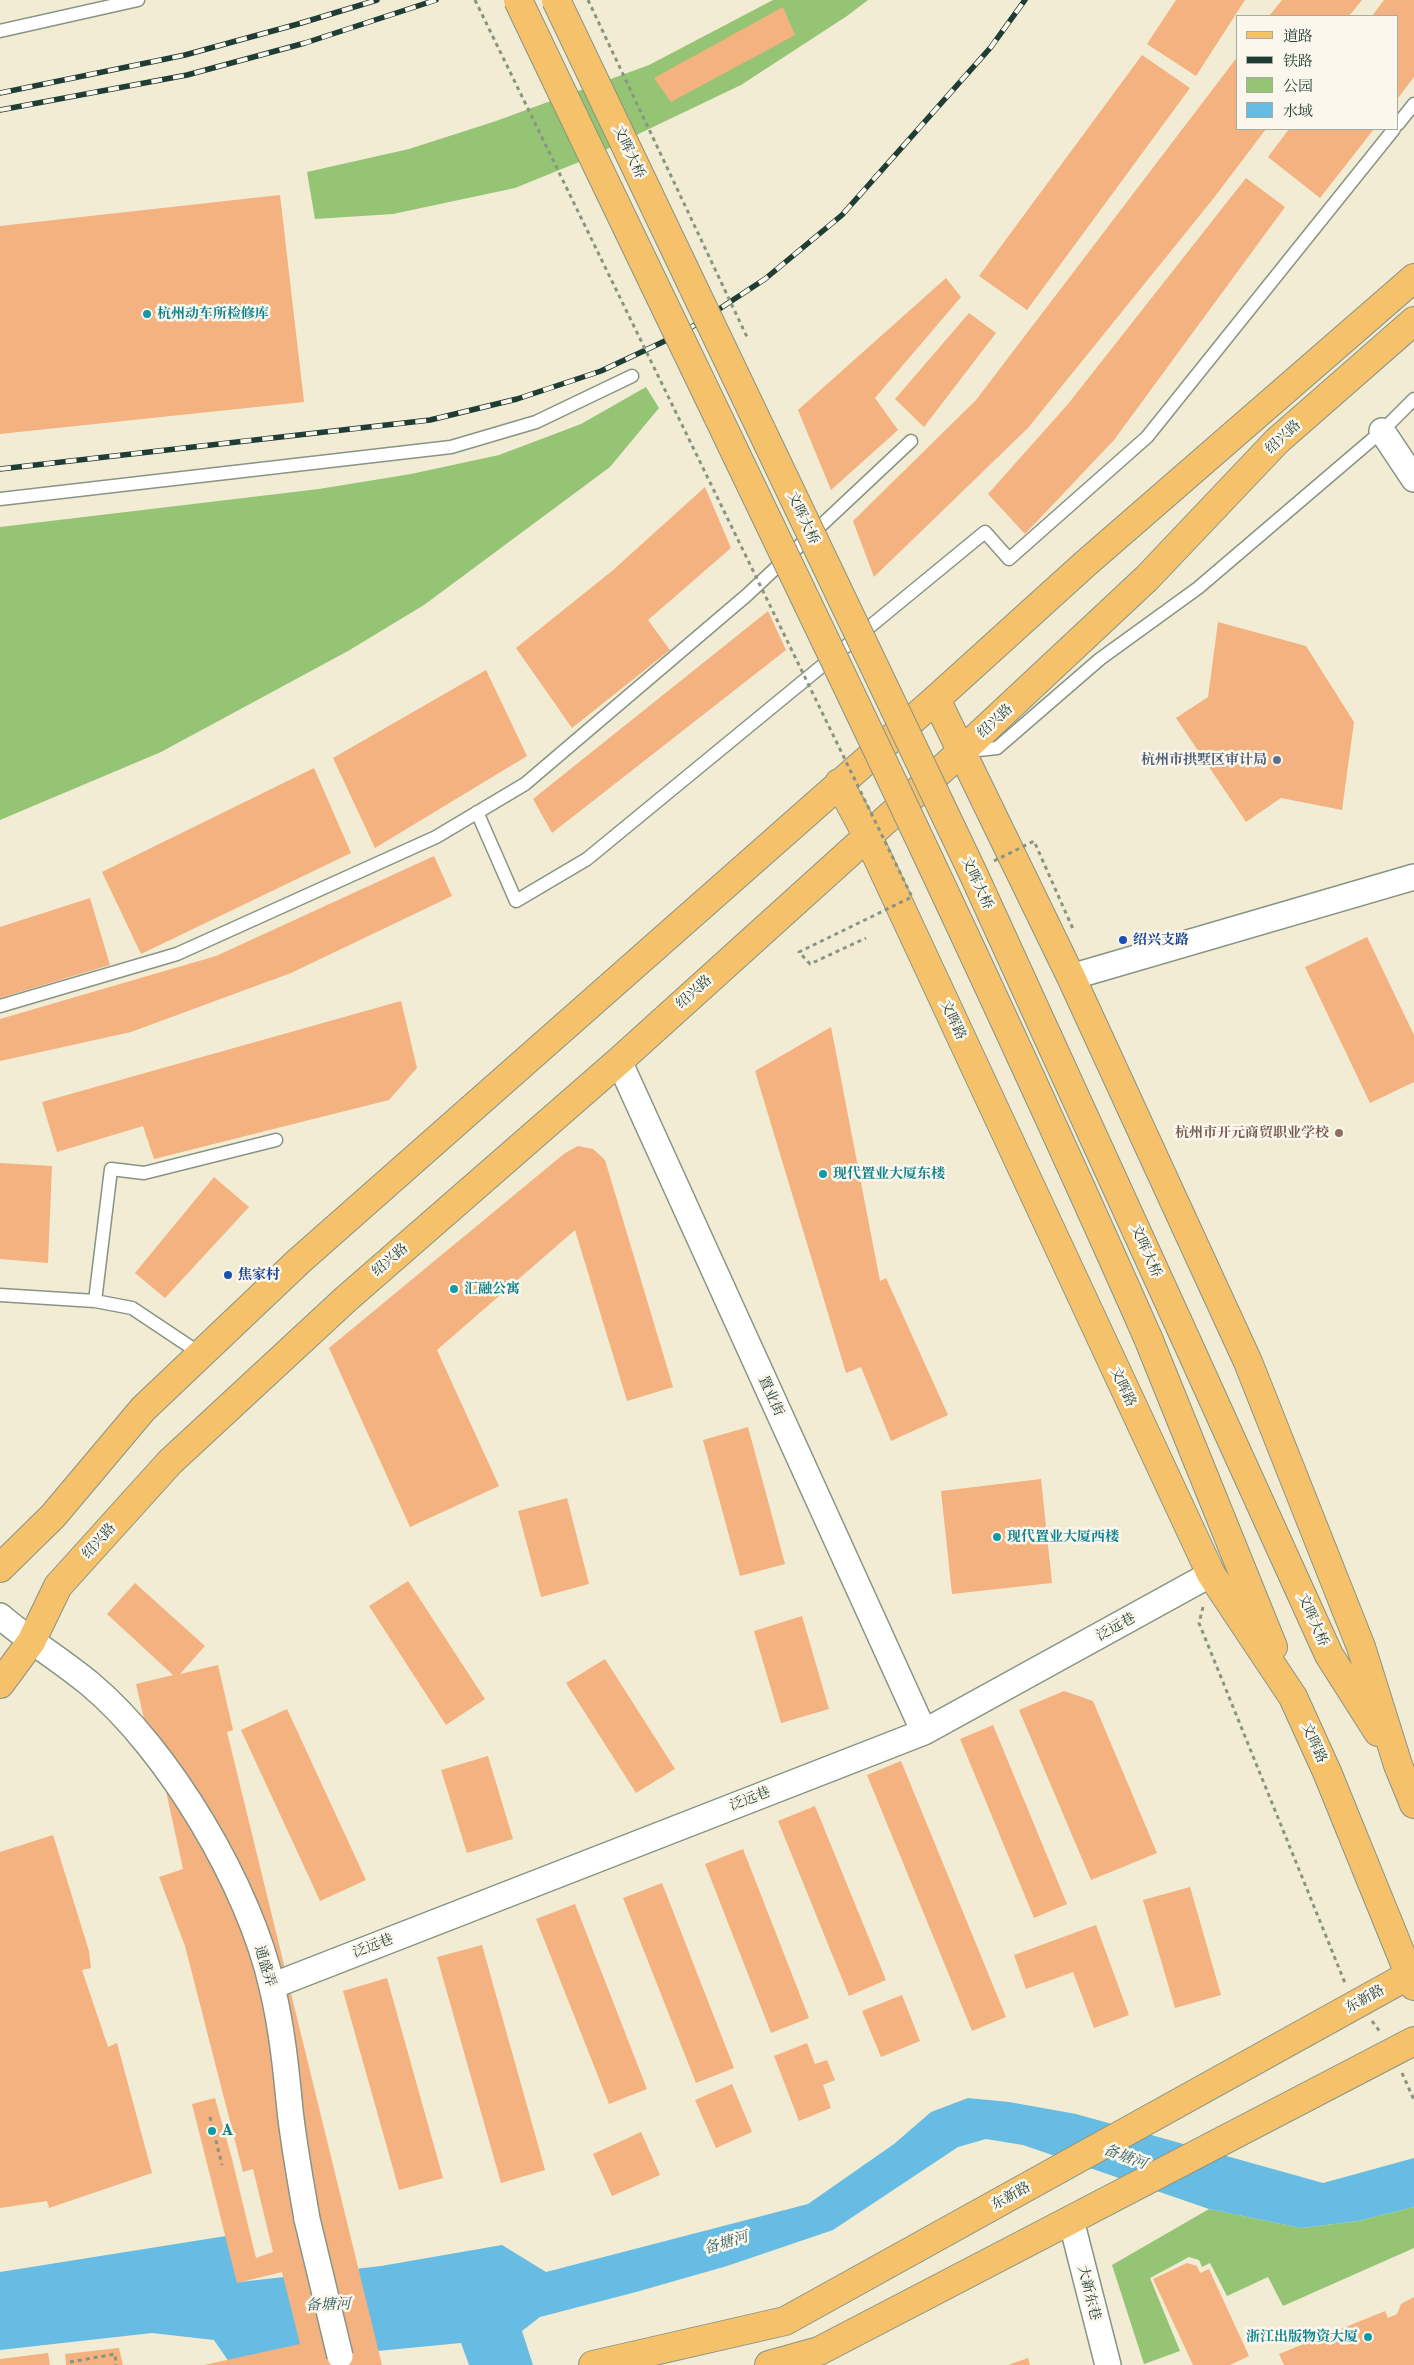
<!DOCTYPE html>
<html>
<head>
<meta charset="utf-8">
<style>
	body { margin:0 }
	#map { position:relative; width:1414px; height:2365px; overflow:hidden; background:#f2ecd4; font-family:"Libre Caslon Text","Noto Serif SC",serif }
	canvas { display:block }
	.legend { position:absolute; left:1236px; top:15px; width:162px; height:115px; box-sizing:border-box; background:#fbf7ec; border:1px solid #a3ada2; margin:0; padding:6px 9px; list-style:none; font-size:15px; color:#1f3d34 }
	.legend li { display:flex; align-items:center; gap:10px; height:25px }
	.legend b { width:25px; border:1px solid #a3ada2 }
</style>
</head>
<body>
<div id="map">
<canvas width="1414" height="2365"></canvas>
<ul class="legend">
<li><b style="height:6px;background:#f5c16b"></b>道路</li>
<li><b style="height:6px;background:#1f3d34"></b>铁路</li>
<li><b style="height:14px;background:#95c474"></b>公园</li>
<li><b style="height:14px;background:#66bce3"></b>水域</li>
</ul>
</div>
<script>
const ctx = document.querySelector('canvas').getContext('2d');
ctx.lineJoin = 'round';
function paint(path, color) {
  ctx.fillStyle = color;
  ctx.fill(path, 'evenodd');
}
function stroke(path, color, width, dash) {
  ctx.strokeStyle = color;
  ctx.lineWidth = width;
  ctx.lineCap = dash ? 'butt' : 'round';
  ctx.setLineDash(dash || []);
  ctx.stroke(path);
}
function write(font, color, halo, rows, align = 'center') {
  ctx.font = font + ' "Libre Caslon Text","Noto Serif SC",serif';
  ctx.lineWidth = 5;
  ctx.setLineDash([]);
  ctx.textBaseline = 'middle';
  ctx.strokeStyle = halo;
  ctx.fillStyle = color;
  for (const [text, x, y, turn = 0] of rows) {
    ctx.save();
    ctx.translate(x, y);
    ctx.rotate((+turn || 0) * Math.PI / 180);
    ctx.textAlign = isNaN(turn) ? turn : align;
    if (halo) ctx.strokeText(text, 0, 0);
    ctx.fillText(text, 0, 0);
    ctx.restore();
  }
}
const green = new Path2D(`
	M773,0H868L847,16L741,85L584,160L515,188L393,214L315,219L307,172L409,149L496,121L649,65Z
	M646,387L659,408L610,467L424,605L348,651L161,752L0,820V527L319,489L411,474L499,455L581,424Z
	M1414,2207V2248L1283,2306L1268,2277L1227,2296L1210,2263L1202,2267L1199,2260L1189,2257L1150,2278L1180,2351L1144,2364L1112,2265L1209,2209L1301,2228L1358,2221Z`);
const water = new Path2D(`
	M968,2098L1009,2102L1076,2114L1323,2183L1414,2158V2207L1358,2221L1301,2228L1209,2209L1023,2145L986,2139L958,2147L833,2230L727,2266L636,2292L540,2317L522,2331L533,2365H469L461,2343L231,2365L214,2340L152,2333L0,2350V2272L226,2236L240,2282L381,2266L502,2245L546,2272L808,2204L894,2144L931,2112Z`);
const building = new Path2D(`
	M1176,0H1245L1196,76L1147,44Z
	M1282,0H1362L1349,16H1269Z
	M1384,0H1414V77L1398,98V16H1372Z
	M783,7L795,35L671,102L654,78Z
	M1142,55L1190,88L1027,310L979,276Z
	M1238,56V129H1266L1213,199L1028,428L874,577L853,521L976,400Z
	M1289,129H1374L1320,198L1268,157Z
	M1246,178L1285,207L1114,440L1025,534L988,494L1068,404Z
	M280,195L304,402L0,434V226Z
	M946,278L961,297L875,398L898,430L831,490L798,410Z
	M969,313L996,333L924,427L895,399Z
	M705,487L731,548L648,620L670,650L572,728L516,648L612,571Z
	M768,611L786,650L552,833L533,799Z
	M1218,622L1306,646L1354,722L1342,810L1281,798L1246,822L1176,718L1208,697Z
	M486,670L527,756L375,848L333,758Z
	M314,768L351,853L141,954L102,872Z
	M434,856L452,896L291,973L131,1032L0,1061V1019L216,956Z
	M90,898L110,965L0,998V927Z
	M1367,937L1414,1035V1082L1370,1103L1305,967Z
	M401,1001L417,1068L389,1100L154,1159L143,1126L57,1152L42,1102Z
	M831,1027L880,1281L886,1278L948,1415L891,1441L861,1367L846,1373L755,1071Z
	M578,1146L593,1149L605,1160L673,1387L627,1401L575,1230L437,1350L499,1486L410,1527L329,1348L565,1153Z
	M0,1163L52,1166L48,1263L0,1259Z
	M214,1177L249,1207L165,1298L135,1273Z
	M748,1427L785,1564L740,1576L703,1440Z
	M1041,1479L1052,1583L952,1594L941,1491Z
	M567,1498L589,1584L541,1597L518,1511Z
	M408,1581L485,1699L446,1725L369,1606Z
	M135,1583L205,1646L180,1674L218,1665L233,1730L227,1732L382,2365H204L300,2344L282,2272L237,2283L192,2104L215,2098L232,2159L256,2258L273,2252L253,2169L243,2172L185,1946L159,1877L183,1869L157,1750L151,1749L136,1684L173,1675L107,1614Z
	M802,1616L829,1709L781,1723L754,1631Z
	M605,1659L675,1769L636,1793L566,1683Z
	M1064,1691L1093,1701L1157,1853L1091,1880L1019,1710Z
	M287,1709L366,1880L320,1901L241,1730Z
	M993,1725L1067,1904L1034,1918L960,1739Z
	M488,1756L513,1839L467,1853L441,1770Z
	M901,1761L1006,2017L972,2031L867,1775Z
	M815,1806L886,1980L849,1996L778,1821Z
	M53,1835L89,1951L91,1968L82,1970L108,2047L117,2043L152,2173L49,2208L47,2201L0,2208V1852Z
	M743,1849L809,2018L771,2033L705,1864Z
	M662,1883L734,2068L696,2083L623,1898Z
	M1190,1887L1221,1995L1175,2008L1143,1900Z
	M575,1904L647,2089L609,2104L536,1919Z
	M1096,1925L1129,2015L1094,2028L1073,1972L1026,1989L1014,1955Z
	M482,1945L545,2170L501,2183L437,1957Z
	M387,1978L443,2178L399,2190L343,1991Z
	M902,1995L920,2041L881,2057L862,2011Z
	M807,2043L815,2064L827,2060L835,2080L823,2085L831,2108L799,2121L774,2056Z
	M732,2084L752,2132L716,2148L695,2100Z
	M641,2132L660,2175L612,2196L593,2154Z
	M1187,2263L1197,2266L1200,2273L1209,2269L1249,2356L1230,2365H1193L1153,2279Z
	M1414,2297V2365H1284L1279,2354L1385,2311L1388,2318L1397,2314L1401,2304Z
	M119,2348L123,2365H66L65,2354Z
	M48,2353L50,2365H0V2359Z
	M1028,2358L1030,2365H1008Z`);
const path = new Path2D(`
	M1203,1607L1199,1623L1345,1983
	M1372,2021L1380,2032
	M1402,2073L1414,2100
	M210,2117L222,2165
	M70,2362L115,2354L116,2365`);
const service = new Path2D(`
	M0,31L138,0
	M1398,124L1414,104
	M0,499L451,447L536,422L632,376
	M969,751L997,748L1100,659L1198,588L1382,431L1414,399
	M477,812L516,901L587,859L985,532L1009,559L1147,437L1394,129
	M0,1006L177,954L436,837L525,784L747,595L911,441
	M0,1295L95,1301L132,1308L201,1354
	M95,1301L111,1169L144,1173L276,1140`);
const minor = new Path2D(`
	M1382,431L1414,479
	M1071,977L1414,877
	M619,1061L924,1732
	M0,1616C29,1641 61,1660 90,1684C169,1750 250,1887 272,1987C282,2028 286,2069 290,2110C294,2147 301,2183 307,2219
	M272,1986L924,1732L1211,1574
	M1071,2220L1108,2365`);
const primary = new Path2D(`
	M936,699L1071,977L1248,1362L1361,1647L1398,1765L1414,1804
	M839,783L867,835L1211,1574L1293,1697L1327,1772L1414,1986
	M1178,1322L1329,1655L1378,1732
	M1148,1338L1273,1647
	M0,1568L53,1516L143,1409L299,1261L936,699L1085,564L1414,278
	M0,1684L31,1642L58,1586L170,1462L346,1299L619,1061L961,752L1147,578L1277,441L1414,321
	M593,2365L785,2321L1409,1975
	M769,2365L819,2351L1414,2041`);
const rail = new Path2D(`
	M0,93L185,55L298,24L377,0
	M0,110L187,75L305,43L436,0
	M0,469L430,420L517,399L601,371L684,332L765,279L842,215L991,47L1025,0`);
const pathBridge = new Path2D(`
	M475,0L912,897L799,952L810,964L866,938
	M588,0L747,337
	M994,861L1034,841L1073,929`);
const minorBridge = new Path2D(`
	M307,2219L340,2356`);
const primaryBridge = new Path2D(`
	M518,0C730,445 949,887 1148,1338
	M556,0L972,871L1178,1322`);
const markers = [
	[147,314,5,"#0f9aa8"],
	[1277,760,5,"#5c6f8a"],
	[1123,940,5,"#1a4fb4"],
	[1339,1133,5,"#8d6e63"],
	[823,1174,5,"#0f9aa8"],
	[228,1275,5,"#1a4fb4"],
	[454,1289,5,"#0f9aa8"],
	[997,1537,5,"#0f9aa8"],
	[212,2131,5,"#0f9aa8"],
	[1368,2337,5,"#0f9aa8"]
];
const streetNames = [
	["文晖大桥",629,152,65],
	["绍兴路",1283,437,-43],
	["文晖大桥",803,518,65],
	["绍兴路",995,721,-43],
	["文晖大桥",977,883,65],
	["绍兴路",694,992,-42],
	["文晖路",953,1020,65],
	["文晖大桥",1146,1251,66],
	["绍兴路",390,1260,-41],
	["文晖路",1123,1387,65],
	["置业街",771,1396,66],
	["绍兴路",99,1541,-48],
	["文晖大桥",1313,1620,66],
	["泛远巷",1116,1627,-29],
	["文晖路",1314,1743,66],
	["泛远巷",750,1799,-21],
	["泛远巷",373,1946,-21],
	["通盛弄",265,1966,73],
	["东新路",1365,1999,-29],
	["东新路",1011,2196,-29],
	["大新东巷",1089,2293,76]
];
const cultureNames = [
	["杭州动车所检修库",157,314],
	["现代置业大厦东楼",833,1174],
	["汇融公寓",464,1289],
	["现代置业大厦西楼",1007,1537],
	["A",222,2131],
	["浙江出版物资大厦",1358,2337,"right"]
];
const serviceNames = [
	["杭州市拱墅区审计局",1267,760]
];
const transitNames = [
	["绍兴支路",1133,940],
	["焦家村",238,1275]
];
const educationNames = [
	["杭州市开元商贸职业学校",1329,1133]
];
const waterNames = [
	["备塘河",1125,2157,20],
	["备塘河",726,2243,-17],
	["备塘河",328,2305,-2]
];
paint(green, '#95c474');
paint(water, '#66bce3');
paint(building, '#f4b281');
stroke(service, '#889484', 15);
stroke(minor, '#889484', 28);
stroke(primary, '#889484', 30);
stroke(path, '#889484', 3, [4, 4]);
stroke(service, '#fff', 12);
stroke(minor, '#fff', 25);
stroke(primary, '#f5c16b', 28);
stroke(rail, '#1f3d34', 5.5);
stroke(rail, '#fbf7ec', 4, [11]);
stroke(minorBridge, '#889484', 28, []);
stroke(primaryBridge, '#889484', 30, []);
stroke(pathBridge, '#889484', 3, [4, 4]);
stroke(minorBridge, '#fff', 25);
stroke(primaryBridge, '#f5c16b', 28);
for (const [x, y, r, color] of markers) {
  const dot = new Path2D();
  dot.arc(x, y, r, 0, 2 * Math.PI);
  ctx.fillStyle = color;
  ctx.fill(dot);
  stroke(dot, '#fbf7ec', 2);
}
write('14px', '#1f3d34', '#fbf7ec', streetNames);
write('bold 14px', '#0d838f', '#fbf7ec', cultureNames, 'left');
write('bold 14px', '#4e5e75', '#fbf7ec', serviceNames, 'right');
write('bold 14px', '#164399', '#fbf7ec', transitNames, 'left');
write('bold 14px', '#785e54', '#fbf7ec', educationNames, 'right');
write('italic 15px', '#315d60', '#fbf7ec', waterNames);
</script>
</body>
</html>
